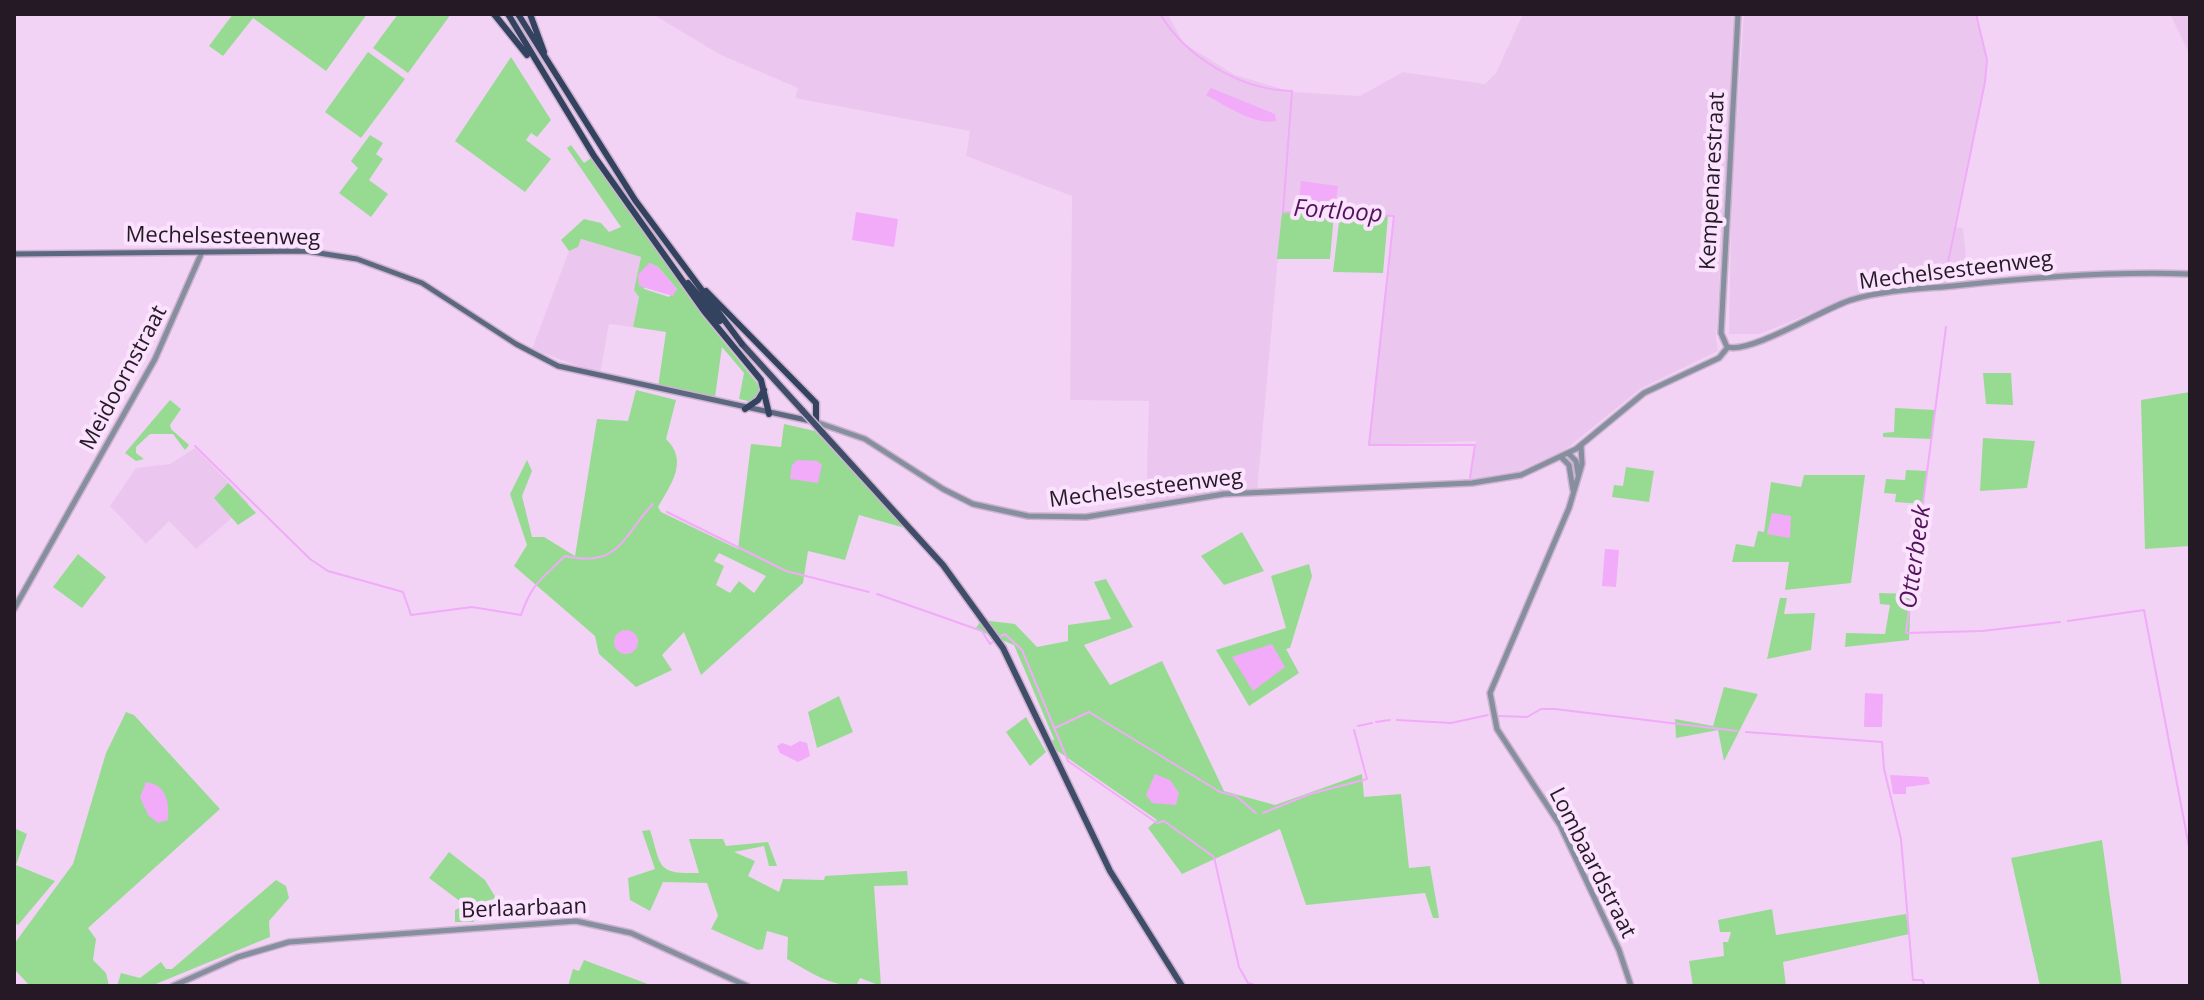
<!DOCTYPE html>
<html>
<head>
<meta charset="utf-8">
<style>
	body { margin:0 }
	#map { position:relative; width:2204px; height:1000px; overflow:hidden; background:#f2d3f5; font-family:"Open Sans",sans-serif }
	canvas { display:block }
	.frame { position:absolute; inset:0; border:16px solid #241925; pointer-events:none }
</style>
</head>
<body>
<div id="map">
<canvas width="2204" height="1000"></canvas>
<div class="frame"></div>
</div>
<script>
const ctx = document.querySelector('canvas').getContext('2d');
ctx.lineJoin = 'round';
function paint(path, color) {
  ctx.fillStyle = color;
  ctx.fill(path, 'evenodd');
}
function stroke(path, color, width, dash) {
  ctx.strokeStyle = color;
  ctx.lineWidth = width;
  ctx.lineCap = dash ? 'butt' : 'round';
  ctx.setLineDash(dash || []);
  ctx.stroke(path);
}
function write(font, color, halo, rows, align = 'center') {
  ctx.font = font + ' "Open Sans",sans-serif';
  ctx.lineWidth = 8;
  ctx.setLineDash([]);
  ctx.textBaseline = 'middle';
  ctx.strokeStyle = halo;
  ctx.fillStyle = color;
  for (const [text, x, y, turn = 0] of rows) {
    ctx.save();
    ctx.translate(x, y);
    ctx.rotate((+turn || 0) * Math.PI / 180);
    ctx.textAlign = isNaN(turn) ? turn : align;
    if (halo) ctx.strokeText(text, 0, 0);
    ctx.fillText(text, 0, 0);
    ctx.restore();
  }
}
const built = new Path2D(`
	M652,14H1168L1183,43L1235,75L1292,92L1360,96L1403,72L1485,84L1496,73L1523,14H1735L1716,339L1718,351L1640,389L1565,450L1519,471L1470,479L1476,441L1368,445L1393,216L1282,212L1257,492L1146,506L1149,401L1070,400L1072,196L966,156L970,131L795,98L798,88L721,55Z
	M1744,14H1975L1987,60L1985,82L1954,227L1963,228L1968,279L1866,291L1760,334H1729L1732,182Z
	M2170,14H2190V55Z
	M580,239L641,257L634,290L639,296L633,327L609,324L600,374L532,349L569,251L578,247Z
	M195,448L249,503L196,549L169,521L146,544L110,506L136,468L170,464Z`);
const green = new Path2D(`
	M233,14H367L326,71L253,18L223,56L209,46Z
	M398,14H451L408,73L373,48Z
	M368,52L405,79L361,138L325,112Z
	M511,57L551,120L537,137L531,133L526,140L551,159L525,192L455,141Z
	M370,135L383,143L376,154L383,159L369,180L388,194L371,217L339,193L358,168L351,161Z
	M571,145L584,163L591,158L701,314L761,388L752,402L739,399L744,373L722,347L715,397L658,387L666,332L633,327L639,297L634,290L641,257L581,239L578,247L569,251L561,240L584,219L601,223L609,232L621,227L567,148ZM649,263L658,267L677,289L669,297L644,289Z
	M1282,212L1334,214L1330,259H1277Z
	M1340,214L1388,216L1383,273L1333,272Z
	M1983,373H2011L2013,405L1986,404Z
	M636,390L676,400L666,439C689,461 671,484 658,507L661,512L738,549L751,444L781,447L784,424L815,431L905,528L859,515L845,560L808,551L803,583L701,675L684,632L662,655L672,670L636,687L599,654L595,636L514,566L527,545L510,494L527,460L532,471L522,496L532,537H544L575,556L597,419L628,421ZM719,553L766,576L754,593L739,581L730,593L716,585L724,566L714,561Z
	M2190,392V546L2145,549L2141,400Z
	M170,400L181,409L170,425L171,429L189,445L185,450L173,434H150L136,447V453L144,459L136,461L125,453Z
	M1895,408L1935,410L1931,439L1883,437V433L1894,432Z
	M1983,438L2035,441L2027,488L1980,491Z
	M1626,467L1654,471L1649,502L1612,497L1614,485L1623,486Z
	M1906,470L1927,471L1923,504L1895,502L1896,494L1884,493L1886,479L1905,480Z
	M1804,475H1865L1851,583L1785,590L1789,562H1732L1736,544L1754,547L1758,531L1764,532L1771,482L1801,487Z
	M228,483L256,513L238,525L214,498Z
	M1242,532L1264,571L1224,585L1201,556Z
	M78,554L106,577L82,608L53,587Z
	M1309,564L1312,576L1290,648L1286,649L1299,673L1249,706L1216,650L1286,628L1271,576Z
	M1106,579L1133,627L1084,645L1110,685L1162,661L1224,791L1275,805L1362,774L1364,797L1401,794L1409,868L1430,866L1439,918H1433L1425,893L1306,905L1280,829L1182,874L1148,828L1157,820L1049,745L1054,739L1014,645L975,629L982,620L1015,624L1037,647L1068,641V625L1111,619L1094,582Z
	M1879,593L1911,594L1909,640L1845,647L1846,633L1885,634L1890,605L1880,604Z
	M1780,598H1787L1784,614L1815,613L1811,650L1767,659Z
	M1724,687L1758,694L1724,761L1718,730L1676,738L1675,719L1713,726Z
	M839,696L853,732L817,748L808,712Z
	M126,712L134,715L220,809L88,928L96,939L93,960L106,973L109,986H30L14,969V944L73,864L106,753Z
	M1026,717L1046,752L1030,766L1006,732Z
	M14,828L27,834L16,865L55,881L18,925L14,923Z
	M650,830C662,868 656,874 699,873L689,839H723L726,846L768,842L777,866H769L764,846L734,852L755,861L748,876L779,892L783,879L824,880L825,876L907,871L908,885L874,886L881,986L860,978L856,986C830,986 810,972 787,959L788,937L767,931L763,949L758,950L711,929L718,916L707,883L663,882L650,911L630,900L628,878L655,869L642,831Z
	M2102,840L2122,986H2040L2011,858Z
	M449,852L485,880L496,898L474,905V922H455V910L465,905L429,878Z
	M276,880L286,886L289,898L269,921L270,937L151,986H117L121,973L140,978L161,962L166,969H172Z
	M1772,909L1776,935L1906,914L1909,934L1783,962L1786,986H1693L1689,961L1724,956L1723,942H1728L1731,932H1720L1718,920Z
	M584,960L653,986H568L573,969L579,971Z`);
const water = new Path2D(`
	M1211,88L1275,114L1276,121C1255,126 1225,105 1206,95Z
	M1301,181L1338,186L1335,208L1299,202Z
	M856,212L898,219L894,247L852,240Z
	M649,263L658,267L677,289L673,296L639,286L638,275Z
	M797,460L817,461L822,465L818,483L790,479L792,465Z
	M1772,513L1791,516L1790,538L1767,534Z
	M1605,549L1619,550L1616,587L1602,586Z
	M614 642a12 12 0 1 1 24 0a12 12 0 1 1-24 0Z
	M1272,644L1285,667L1253,691L1232,657Z
	M1865,693L1883,694L1882,727H1864Z
	M800,741L807,743L810,756L798,762L780,753L777,746L782,743L791,746Z
	M1155,774L1170,780L1179,793L1176,805L1152,803L1146,795Z
	M1890,775L1928,777L1930,784L1906,787V794H1893Z
	M146,782C167,785 169,802 168,820L158,823L148,815L140,797Z`);
const stream = new Path2D(`
	M1160,14C1186,57 1240,90 1292,91L1283,212L1394,216L1369,445H1475L1470,478
	M1944,282L1985,82L1987,60L1976,14
	M1946,327L1906,633L1982,631L2060,622
	M195,446L310,559L328,571L403,592L411,615L472,607L521,615C532,583 541,580 565,556C620,569 623,535 653,504
	M667,512L786,571L869,592
	M877,594L982,631L990,644L994,641
	M2068,621L2144,610L2190,852
	M1001,636L1005,634L1022,650L1068,761L1157,823L1164,821L1214,857L1239,967L1248,983L1259,986
	M1498,716L1527,717L1541,709H1555L1737,731
	M1397,720L1451,723L1488,715
	M1376,722L1390,720
	M1358,726L1372,723
	M1055,728L1089,712L1220,792L1236,796L1256,813
	M1746,732L1882,742L1884,769L1901,839L1913,980H1922L1925,986
	M1263,813L1310,794L1367,779L1354,730`);
const tertiary = new Path2D(`
	M1727,347L1721,333L1738,14
	M1728,347C1750,354 1825,308 1851,300C1884,290 1920,289 1953,286C2033,277 2110,271 2190,274
	M816,422L865,439L943,489L973,504L1028,516L1086,517L1224,494L1472,483L1521,475L1576,449L1644,393L1719,358L1728,347
	M1581,446L1582,464L1569,508L1490,693L1497,729L1560,825L1619,950L1631,986
	M1569,454L1576,461L1578,474
	M1562,458L1569,465L1573,490
	M14,609L155,359L202,252
	M173,986L238,957L289,942L576,921L631,933L747,986`);
const secondary = new Path2D(`
	M14,254L306,251L357,259L422,283L516,344L558,366L811,421`);
const primary = new Path2D(`
	M742,344L803,411
	M822,432L943,565L1003,648L1110,871L1182,986`);
const trunk = new Path2D(`
	M494,14L527,55
	M508,14L594,156L704,311L761,380L769,414
	M518,14L635,200L742,344
	M530,14L544,52
	M688,283L720,321
	M706,291L816,403V422
	M745,409L758,400L764,390`);
const primaryBridge = new Path2D(`
	M803,411L822,432`);
const streetNames = [
	["Kempenarestraat",1713,181,-87],
	["Mechelsesteenweg",223,237,1],
	["Mechelsesteenweg",1956,271,-7],
	["Meidoornstraat",124,378,-62],
	["Mechelsesteenweg",1146,489,-7],
	["Lombaardstraat",1592,863,63],
	["Berlaarbaan",524,909,-2]
];
const waterNames = [
	["Fortloop",1338,212,4],
	["Otterbeek",1916,557,-82]
];
paint(built, '#ebc7ef');
paint(green, '#97db93');
paint(water, '#f1abf9');
stroke(stream, '#f1abf9', 2);
stroke(tertiary, '#cdb2d0', 8);
stroke(secondary, '#cdb2d0', 8);
stroke(primary, '#cdb2d0', 9);
stroke(trunk, '#cdb2d0', 9);
stroke(tertiary, '#868f9e', 5);
stroke(secondary, '#5c687f', 5);
stroke(primary, '#3f4d68', 6);
stroke(trunk, '#33425e', 6);
stroke(primaryBridge, '#cdb2d0', 9, []);
stroke(primaryBridge, '#3f4d68', 6);
write('22px', '#241925', '#fbe2fe', streetNames);
write('italic 24px', '#521459', '#fbe2fe', waterNames);
</script>
</body>
</html>
